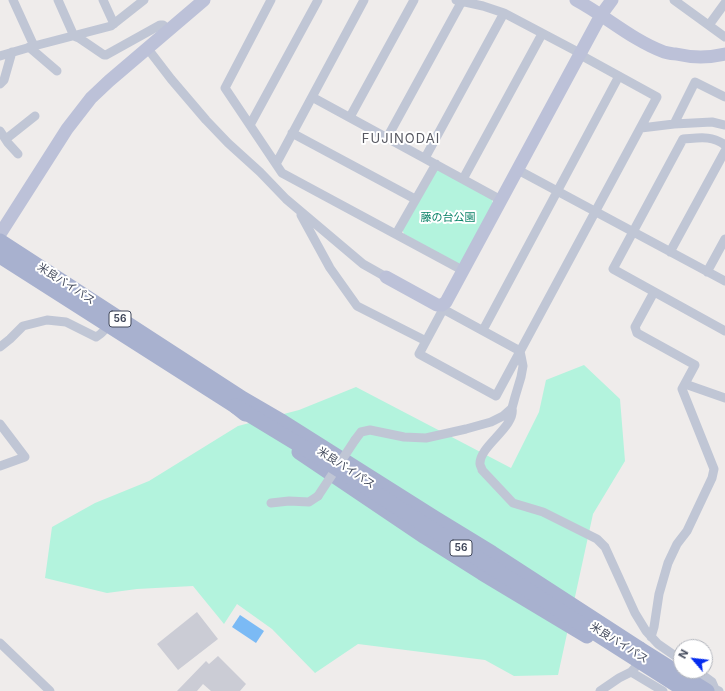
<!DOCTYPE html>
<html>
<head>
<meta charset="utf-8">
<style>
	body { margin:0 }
	#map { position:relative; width:725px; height:691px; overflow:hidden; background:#efeceb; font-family:Inter,sans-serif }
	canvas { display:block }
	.north { position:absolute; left:673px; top:639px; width:40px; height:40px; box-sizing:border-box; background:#fff; border:1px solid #b3b6bd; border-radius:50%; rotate:298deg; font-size:11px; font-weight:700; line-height:16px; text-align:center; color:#42495b }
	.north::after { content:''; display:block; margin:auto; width:14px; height:18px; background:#052cef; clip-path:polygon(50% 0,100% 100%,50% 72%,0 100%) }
</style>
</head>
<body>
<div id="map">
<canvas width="725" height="691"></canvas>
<div class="north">N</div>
</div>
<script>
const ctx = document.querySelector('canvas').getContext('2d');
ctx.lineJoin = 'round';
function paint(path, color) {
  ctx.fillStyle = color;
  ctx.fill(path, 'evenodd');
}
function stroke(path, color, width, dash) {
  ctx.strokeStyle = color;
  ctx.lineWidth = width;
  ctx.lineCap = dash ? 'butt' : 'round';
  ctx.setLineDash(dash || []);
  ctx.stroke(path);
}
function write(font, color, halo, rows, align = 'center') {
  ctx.font = font + ' Inter,"Noto Sans JP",sans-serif';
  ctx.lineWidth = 4;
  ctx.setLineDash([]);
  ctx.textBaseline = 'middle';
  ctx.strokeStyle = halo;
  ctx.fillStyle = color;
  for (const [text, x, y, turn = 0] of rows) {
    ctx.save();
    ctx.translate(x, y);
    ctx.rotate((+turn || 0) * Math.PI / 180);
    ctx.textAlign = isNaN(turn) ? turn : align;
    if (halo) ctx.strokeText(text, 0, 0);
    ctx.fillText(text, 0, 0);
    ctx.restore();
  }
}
const green = new Path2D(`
	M436,169L492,199L493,204L462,263L458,264L404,234L402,229Z
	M584,365L620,399L625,461L593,514L558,675L514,676L485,660L358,644L315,673L272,629L237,604L224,624L193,586L137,589L107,593L45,578L52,527L95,503L149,481L238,426L299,410L356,387L511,468L539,412L546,380Z`);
const water = new Path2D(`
	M240,615L264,631L256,643L232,627Z`);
const building = new Path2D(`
	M197,612L218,639L178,670L157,644Z
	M218,656L246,684L240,691H211L203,684L197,691H177L206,661L209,664Z`);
const street = new Path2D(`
	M13,0L34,46
	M58,0L74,36L79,38L104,55H106L160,25H163L169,30
	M103,0L114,24
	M271,0L225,88L282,173L464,271
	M674,0L725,37
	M709,25L725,3
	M29,47L57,71
	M148,49L171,79L206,120L228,143L260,172L286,199L363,264L386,277
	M0,56L34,46L111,26L144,0
	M0,84L4,80L12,52
	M312,97L501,200
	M350,117L414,0
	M674,124L695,82L725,97
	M250,125L318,0
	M641,128L674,124L712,122L725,125
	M0,131L8,143L18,154
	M292,133L415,199
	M387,138L462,1
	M6,139L35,116
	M725,145C711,135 699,138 683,139L613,269L725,331
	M425,158L504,13
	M276,164L364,0
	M518,170L725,281
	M463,179L542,34
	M301,215L330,268L357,306L426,341
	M396,234L436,164
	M670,252L725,151
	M707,272L725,239
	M447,302L419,354L496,396L657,97L586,58L576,51L504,13L483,6L456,0
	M483,330L619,76
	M0,347L10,339L23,326L47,320L66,322L96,337C103,333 106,329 109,321
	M685,384L725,398
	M512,408C516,427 479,446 480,464C480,466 482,468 482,470L513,503L543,512L597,539L605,547L635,613L646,631L658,644L681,660
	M0,424L25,457L0,466
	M355,440L361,432L370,430L404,437L426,438L466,429L491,422L503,416L512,408L515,397L521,377L523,366L520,351L443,309
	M271,503L289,501L309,502L318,496
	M651,637L654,627L659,594L668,563L677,544L687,531L712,478L714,469L682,389L695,365L637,333L635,327L654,292
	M0,643L50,691
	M697,671L712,682L715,689L719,691
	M631,672L663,691
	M600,691L619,678L631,672L643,659`);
const secondary = new Path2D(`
	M576,0C606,16 632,40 664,52C668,53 672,54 676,54C693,58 708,58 725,54
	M0,234L67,129L91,98L109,81L204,0
	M386,277L437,305H442L446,302L601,15L612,0`);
const primary = new Path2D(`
	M0,241L248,402
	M0,256L235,406L245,414
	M240,397L283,422L435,518L492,553L640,649
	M299,452L425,537L482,573L587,636`);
const streetBridge = new Path2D(`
	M318,496L355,440`);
const primaryBridge = new Path2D(`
	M235,406L319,457L686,691
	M640,649L707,691`);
const shields = [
	[120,319,22],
	[461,548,22]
];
const shieldNames = [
	["56",120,319],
	["56",461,548]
];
const parkNames = [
	["藤の台公園",448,218]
];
const streetNames = [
	["米良バイパス",66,284,33],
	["米良バイパス",346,468,33],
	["米良バイパス",619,643,32]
];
const quarterNames = [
	["FUJINODAI",401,139]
];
paint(green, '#b3f3dd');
paint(water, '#7bbaf5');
paint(building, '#cbccd5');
stroke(street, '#c0c6d5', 9);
stroke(secondary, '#bcc1d8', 13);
stroke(primary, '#a8b1cf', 15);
stroke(streetBridge, '#c0c6d5', 9);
stroke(primaryBridge, '#a8b1cf', 15);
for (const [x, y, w] of shields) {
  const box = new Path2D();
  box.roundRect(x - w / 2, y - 8, w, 16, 3);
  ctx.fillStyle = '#fff';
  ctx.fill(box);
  stroke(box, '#42495b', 1);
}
write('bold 10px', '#42495b', null, shieldNames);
write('11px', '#0c8368', '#fff', parkNames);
write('11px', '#42495b', '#fff', streetNames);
ctx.letterSpacing = '1px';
write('13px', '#585962', '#fff', quarterNames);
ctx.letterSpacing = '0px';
</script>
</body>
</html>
